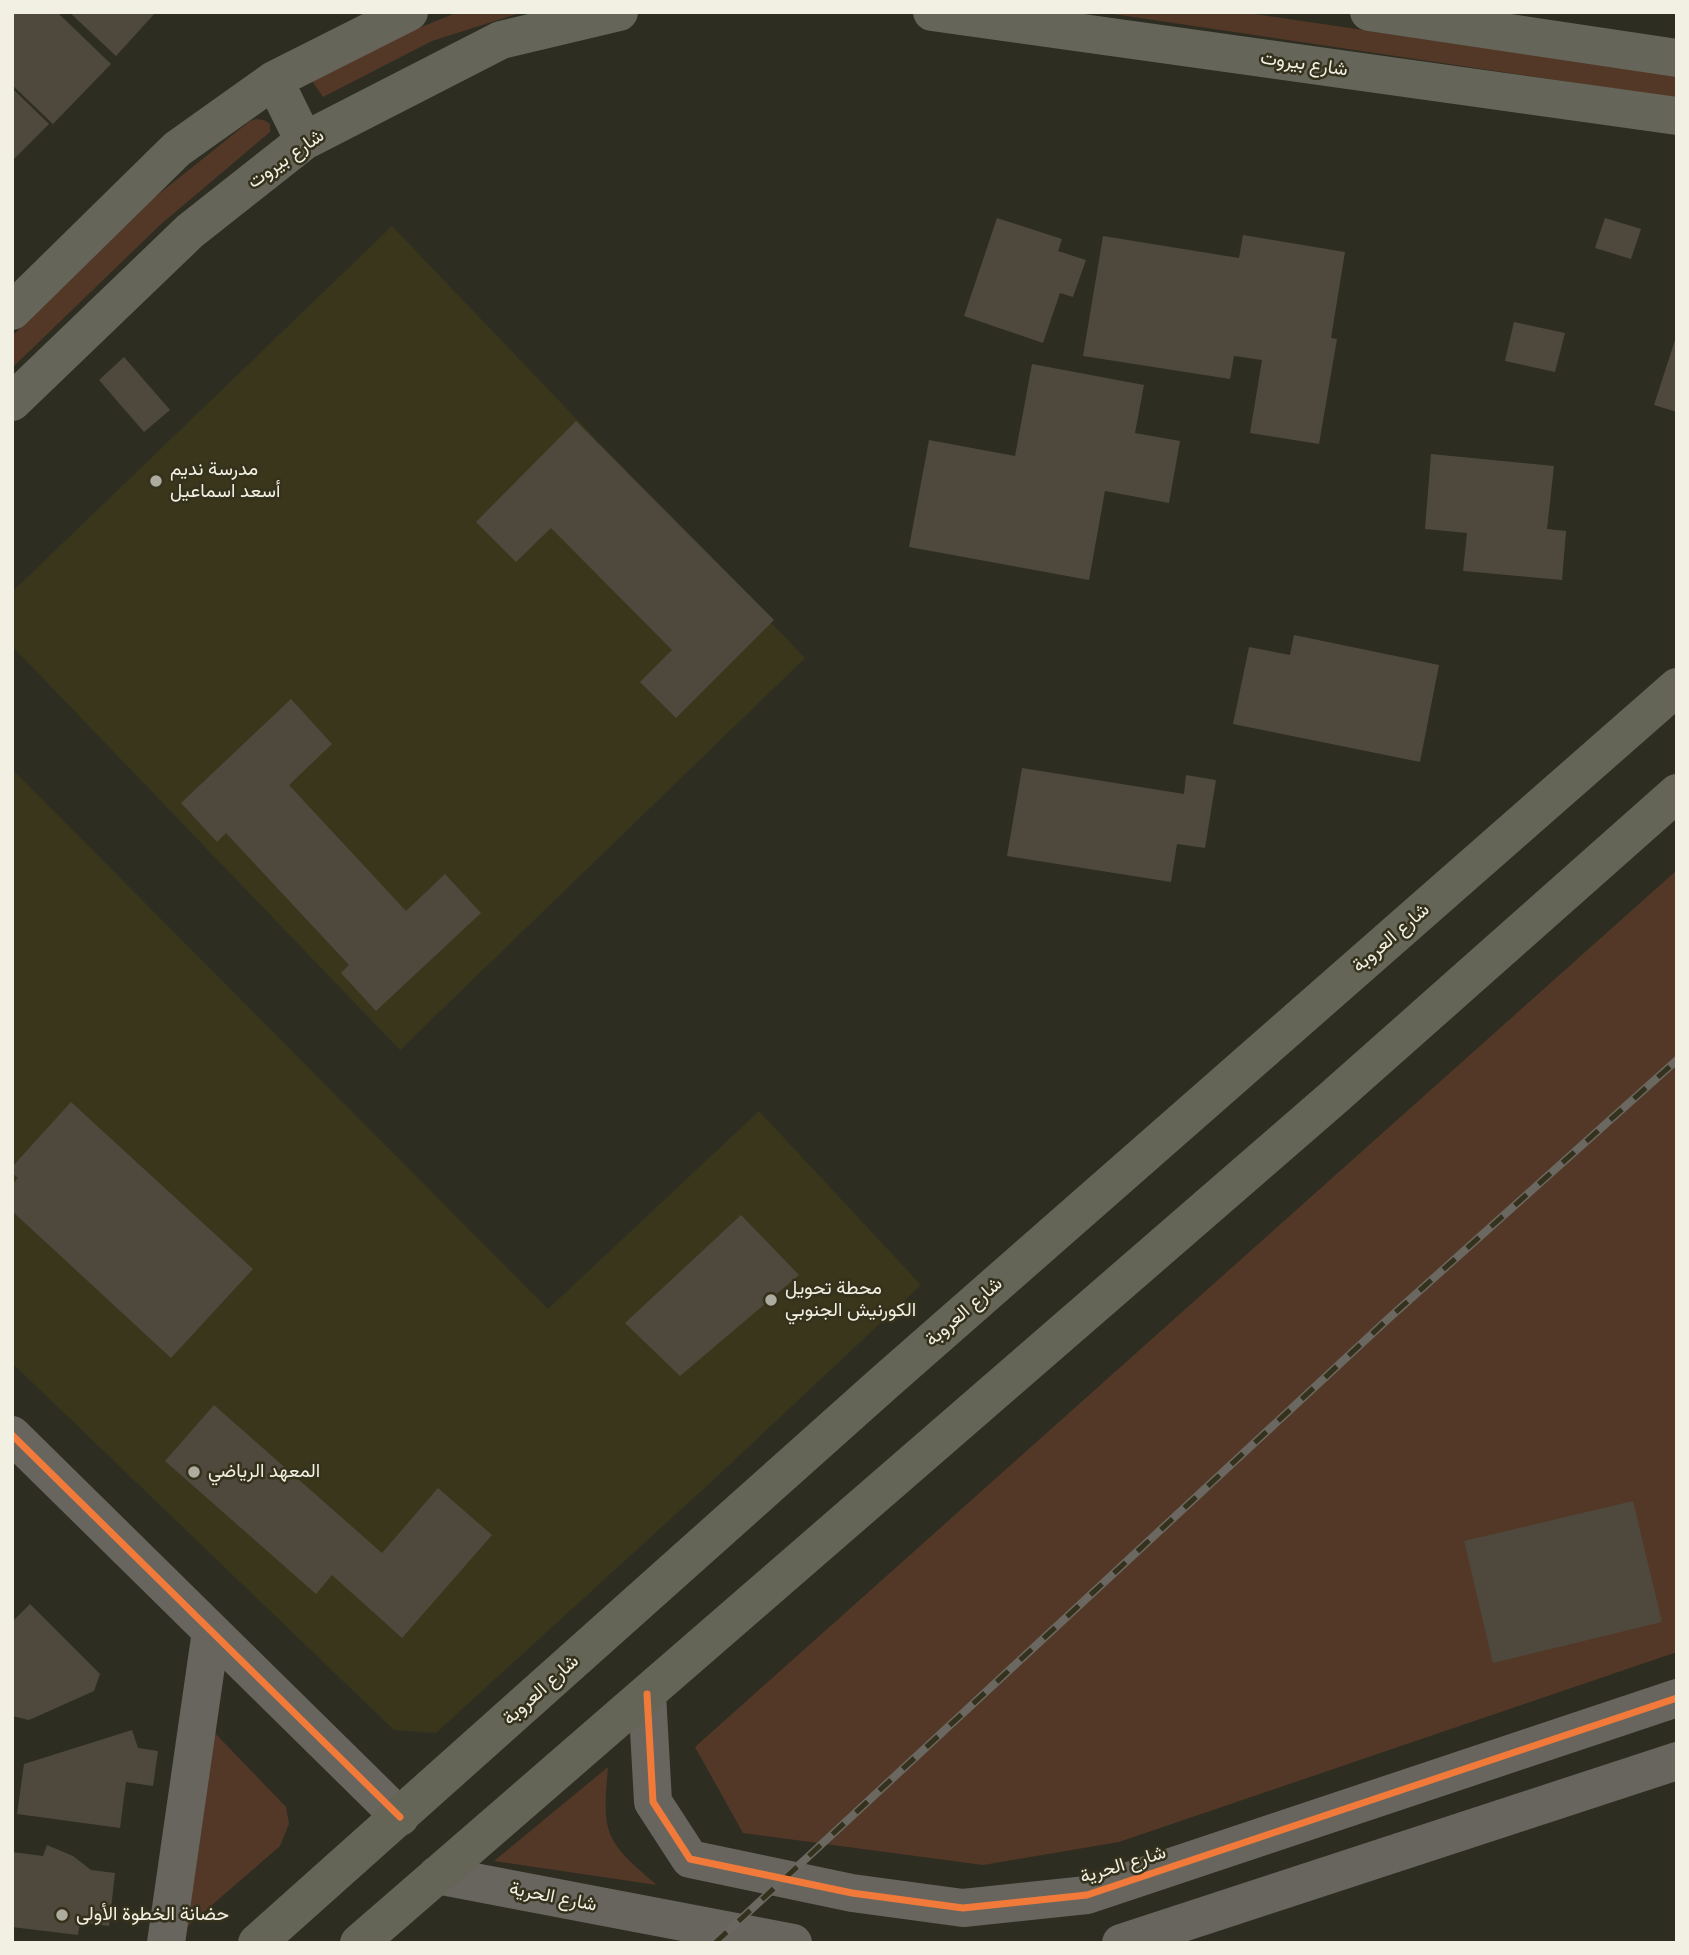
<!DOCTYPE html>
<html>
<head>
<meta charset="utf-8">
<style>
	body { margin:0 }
	#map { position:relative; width:1689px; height:1955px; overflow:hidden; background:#2e2d22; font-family:"PT Serif",serif }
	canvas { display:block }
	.frame { position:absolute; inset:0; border:14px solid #f2f0e3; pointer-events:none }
</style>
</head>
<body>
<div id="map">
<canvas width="1689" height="1955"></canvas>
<div class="frame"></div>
</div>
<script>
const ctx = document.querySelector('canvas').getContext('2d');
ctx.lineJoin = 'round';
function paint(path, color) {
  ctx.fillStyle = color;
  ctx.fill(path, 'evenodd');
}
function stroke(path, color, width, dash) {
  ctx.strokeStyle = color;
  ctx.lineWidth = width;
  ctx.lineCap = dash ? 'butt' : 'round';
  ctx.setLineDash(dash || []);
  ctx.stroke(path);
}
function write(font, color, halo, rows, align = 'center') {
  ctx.font = font + ' "PT Serif",Vazirmatn,serif';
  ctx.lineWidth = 5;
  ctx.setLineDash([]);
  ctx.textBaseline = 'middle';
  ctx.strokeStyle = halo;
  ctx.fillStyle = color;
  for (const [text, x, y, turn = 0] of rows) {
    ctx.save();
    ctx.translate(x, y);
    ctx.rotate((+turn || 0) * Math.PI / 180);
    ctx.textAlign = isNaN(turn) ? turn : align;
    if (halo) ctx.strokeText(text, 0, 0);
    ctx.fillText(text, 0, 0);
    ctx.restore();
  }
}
const built = new Path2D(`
	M392,226L805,658L400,1050L12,646V592Z
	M12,769L548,1309L759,1111L921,1285L710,1483L436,1733L394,1730L12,1363Z`);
const green = new Path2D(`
	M458,12H523L432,41L323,97L312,81L385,42Z
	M1100,12H1241L1677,76V98Z
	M256,119L264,120L270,124V132L160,225L12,368V336L155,197L250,121Z
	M1677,870V1652L1119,1842L983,1865L743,1833L695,1747Z
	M210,1728L286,1807L289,1824L280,1846L174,1938Z
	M608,1767C602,1835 605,1841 657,1885L494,1861Z`);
const building = new Path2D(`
	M12,12H57L111,64L53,124L12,85Z
	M69,12H156L116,56Z
	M12,88L49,124L12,161Z
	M997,218L1062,239L1058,251L1086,260L1073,297L1060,293L1043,343L964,316Z
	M1605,218L1641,229L1631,259L1595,248Z
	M1243,235L1345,252L1331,338L1337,339L1319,444L1250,433L1262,360L1234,356L1230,379L1083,356L1103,236L1239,258Z
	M1514,322L1565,333L1555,372L1505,361Z
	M1676,337H1677V412L1654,405Z
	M124,357L170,410L144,432L99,380Z
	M1032,364L1144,385L1135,433L1180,441L1169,503L1105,491L1089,580L909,547L929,440L1015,456Z
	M576,421L774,620L676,718L640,682L672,650L551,528L516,562L476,522Z
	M1431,454L1554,466L1547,529L1566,531L1562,580L1463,571L1467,533L1425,529Z
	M1294,635L1439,665L1420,762L1233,724L1249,647L1290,655Z
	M291,699L332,744L289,785L406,911L445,874L481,913L376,1011L341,973L349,965L226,833L217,842L181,803Z
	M1022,768L1184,794L1186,775L1216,780L1205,848L1177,844L1171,882L1007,856Z
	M71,1102L253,1269L171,1358L12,1211V1185L18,1178L12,1173V1167Z
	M741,1215L799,1275L680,1376L625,1323Z
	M214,1405L382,1553L438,1488L492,1535L402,1638L332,1575L316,1594L165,1461Z
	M1633,1501L1662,1622L1493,1663L1464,1541Z
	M30,1604L100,1674L94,1691L29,1720L12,1716V1622Z
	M132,1730L138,1748L158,1751L153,1786L126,1782L120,1828L17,1814L24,1764Z
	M47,1845L73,1856L91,1870L115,1873L109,1926L80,1922L78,1935L12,1927V1852L43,1856Z`);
const minor = new Path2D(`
	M12,1435L400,1817
	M166,1943L211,1631`);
const tertiary = new Path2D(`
	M647,1694L653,1802L690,1859L852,1893L963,1908L1087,1895L1677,1698
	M437,1875L793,1943
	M1121,1943L1677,1761`);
const secondary = new Path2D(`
	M932,12L1677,116
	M1369,12L1677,58
	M274,80L304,141
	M12,311L177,149L274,80L409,12
	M12,402L190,231L304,141L501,40L619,12`);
const primary = new Path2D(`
	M257,1943L885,1382L1677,687
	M359,1943L1333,1098L1677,793`);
const rail = new Path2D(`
	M715,1943L1388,1319L1677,1060`);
const cycleway = new Path2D(`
	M12,1435L400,1817
	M647,1694L653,1802L690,1859L852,1893L963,1908L1087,1895L1677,1698`);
const markers = [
	[156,481,7,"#adac9f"],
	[771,1300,7,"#adac9f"],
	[194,1472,7,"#adac9f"],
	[62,1915,7,"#adac9f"]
];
const streetNames = [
	["شارع بيروت",1304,64,8],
	["شارع بيروت",286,159,-35],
	["شارع العروبة",1391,938,-41],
	["شارع العروبة",964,1312,-41],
	["شارع العروبة",541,1690,-42],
	["شارع الحرية",1123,1865,-17],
	["شارع الحرية",553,1897,11]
];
const poiNames = [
	["مدرسة نديم",170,470],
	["أسعد اسماعيل",170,492],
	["محطة تحويل",785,1289],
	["الكورنيش الجنوبي",785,1311],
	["المعهد الرياضي",208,1472],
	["حضانة الخطوة الأولى",76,1915]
];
paint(built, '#39361c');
paint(green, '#533827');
paint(building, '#4e493c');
stroke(minor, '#67655d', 38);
stroke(tertiary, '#67655d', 38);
stroke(secondary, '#656559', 38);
stroke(primary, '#646556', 38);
stroke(rail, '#6a6860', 8);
stroke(rail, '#34311c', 5, [16]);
stroke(cycleway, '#f17a3a', 7);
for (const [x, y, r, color] of markers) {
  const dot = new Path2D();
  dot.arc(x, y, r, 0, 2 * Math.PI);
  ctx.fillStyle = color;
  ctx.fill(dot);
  stroke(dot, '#34311c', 2.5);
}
write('19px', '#f2f0e3', '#34311c', streetNames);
write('19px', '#f2f0e3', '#34311c', poiNames, 'left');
</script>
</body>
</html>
